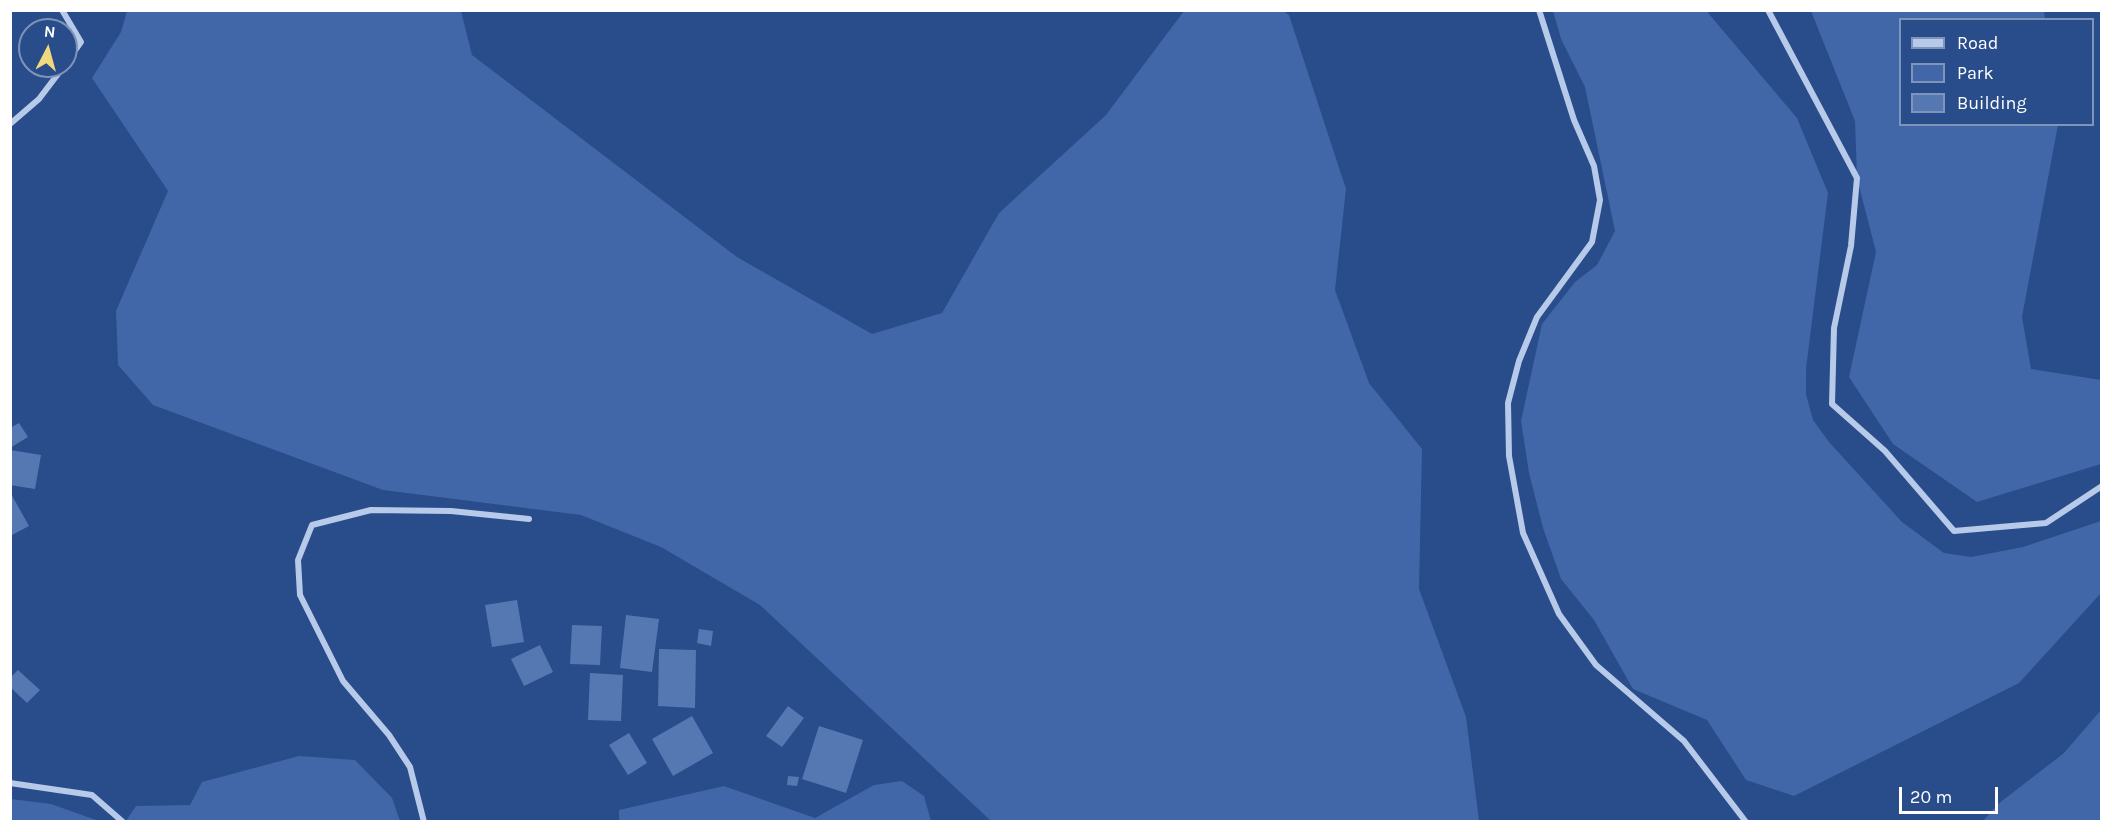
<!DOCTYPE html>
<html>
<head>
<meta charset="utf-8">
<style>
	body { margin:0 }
	#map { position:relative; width:2112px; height:832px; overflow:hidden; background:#294c8a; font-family:Karla,sans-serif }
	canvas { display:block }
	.frame { position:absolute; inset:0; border:12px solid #fff; pointer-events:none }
	.legend { position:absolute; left:1899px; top:18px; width:195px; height:108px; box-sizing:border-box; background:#294c8a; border:2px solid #7f94b9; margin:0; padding:8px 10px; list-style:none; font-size:18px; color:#fff }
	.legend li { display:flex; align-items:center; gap:12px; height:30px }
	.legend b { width:30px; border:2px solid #7f94b9 }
	.north { position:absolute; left:18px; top:18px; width:60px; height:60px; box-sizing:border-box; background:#294c8a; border:2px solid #7f94b9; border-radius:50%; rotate:6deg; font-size:16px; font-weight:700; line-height:24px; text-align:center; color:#fff }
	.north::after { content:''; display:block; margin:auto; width:21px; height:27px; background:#f0d87e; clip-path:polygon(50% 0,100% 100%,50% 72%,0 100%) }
	.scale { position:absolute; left:1899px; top:787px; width:99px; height:27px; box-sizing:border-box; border:3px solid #fff; border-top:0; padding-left:8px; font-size:18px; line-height:21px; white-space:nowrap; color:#fff; -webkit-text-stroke:4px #294c8a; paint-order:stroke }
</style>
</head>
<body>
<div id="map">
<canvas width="2112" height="832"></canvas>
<div class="frame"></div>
<ul class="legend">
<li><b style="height:8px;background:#b7cae9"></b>Road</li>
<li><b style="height:16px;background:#4167a8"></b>Park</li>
<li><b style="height:16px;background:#5678b2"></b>Building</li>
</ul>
<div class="north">N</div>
<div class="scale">20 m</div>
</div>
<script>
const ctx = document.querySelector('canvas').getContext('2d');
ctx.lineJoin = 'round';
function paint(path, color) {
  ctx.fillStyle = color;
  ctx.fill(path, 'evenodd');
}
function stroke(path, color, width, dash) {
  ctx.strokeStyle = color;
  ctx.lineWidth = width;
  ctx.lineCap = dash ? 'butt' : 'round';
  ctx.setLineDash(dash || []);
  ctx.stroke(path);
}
const green = new Path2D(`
	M127,11H461L472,55L737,257L872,334L942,313L999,213L1106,115L1184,11L1282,10L1289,15L1346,189L1335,290L1369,383L1422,449L1419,589L1466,717L1479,821H991L760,605L661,547L581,515L383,490L153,405L118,365L116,311L168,191L92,78L121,32Z
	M1553,11H1708L1709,14L1797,118L1828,193L1806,369V394L1813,420L1829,442L1902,522L1944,553L1971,557L2023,547L2101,521V593L2019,683L1794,796L1746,780L1707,720L1633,689L1594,620L1561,579L1543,528L1529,473L1521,421L1542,324L1575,282L1597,265L1615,231L1585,87L1561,39Z
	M1811,11H2044L2045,19L1900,20V124L2058,125L2022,317L2031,369L2101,380V464L1977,502L1893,444L1849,377L1876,252L1857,178L1855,121Z
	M2101,710V821H1983L1998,804L2064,753Z
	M299,756L355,760L392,798L400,821H126L136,806L190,805L202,782Z
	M902,781L924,796L931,821H619V810L724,786L815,818L874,785Z
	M11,799L51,804L99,821H11Z`);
const building = new Path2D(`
	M19,423L28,437L10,448V428Z
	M10,450L41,455L35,489L10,485Z
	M10,492L29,526L10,536Z
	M517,600L524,642L492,647L485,605Z
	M626,615L659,619L652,672L620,668Z
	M572,625L602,626L600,665L570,664Z
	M699,629L713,631L711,646L697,643Z
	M540,645L553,672L524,686L511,659Z
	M659,649L696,650L695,708L658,706Z
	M18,670L40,690L27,703L10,687V678Z
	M590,673L623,675L621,721L588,720Z
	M788,706L804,718L782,747L766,736Z
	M692,716L713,753L673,776L652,739Z
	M819,726L863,740L846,793L802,779Z
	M629,733L647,763L628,775L609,745Z
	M788,776L799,777L797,786L787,785Z`);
const minor = new Path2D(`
	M62,10L81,42L66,63
	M1539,10L1574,120L1594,166L1600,200L1592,242L1537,317L1519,361L1508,403L1509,456L1523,533L1559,614L1596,665L1684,741L1746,822
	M1768,10L1857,178L1851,246L1834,328L1832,404L1885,451L1954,531L2046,523L2102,486
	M10,124L39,99L64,66
	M10,783L92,795L123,822
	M424,822L410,767L389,735L343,681L300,595L298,560L312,525L371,510L451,511L529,519`);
paint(green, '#4167a8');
paint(building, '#5678b2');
stroke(minor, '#b7cae9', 6);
</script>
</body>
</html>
